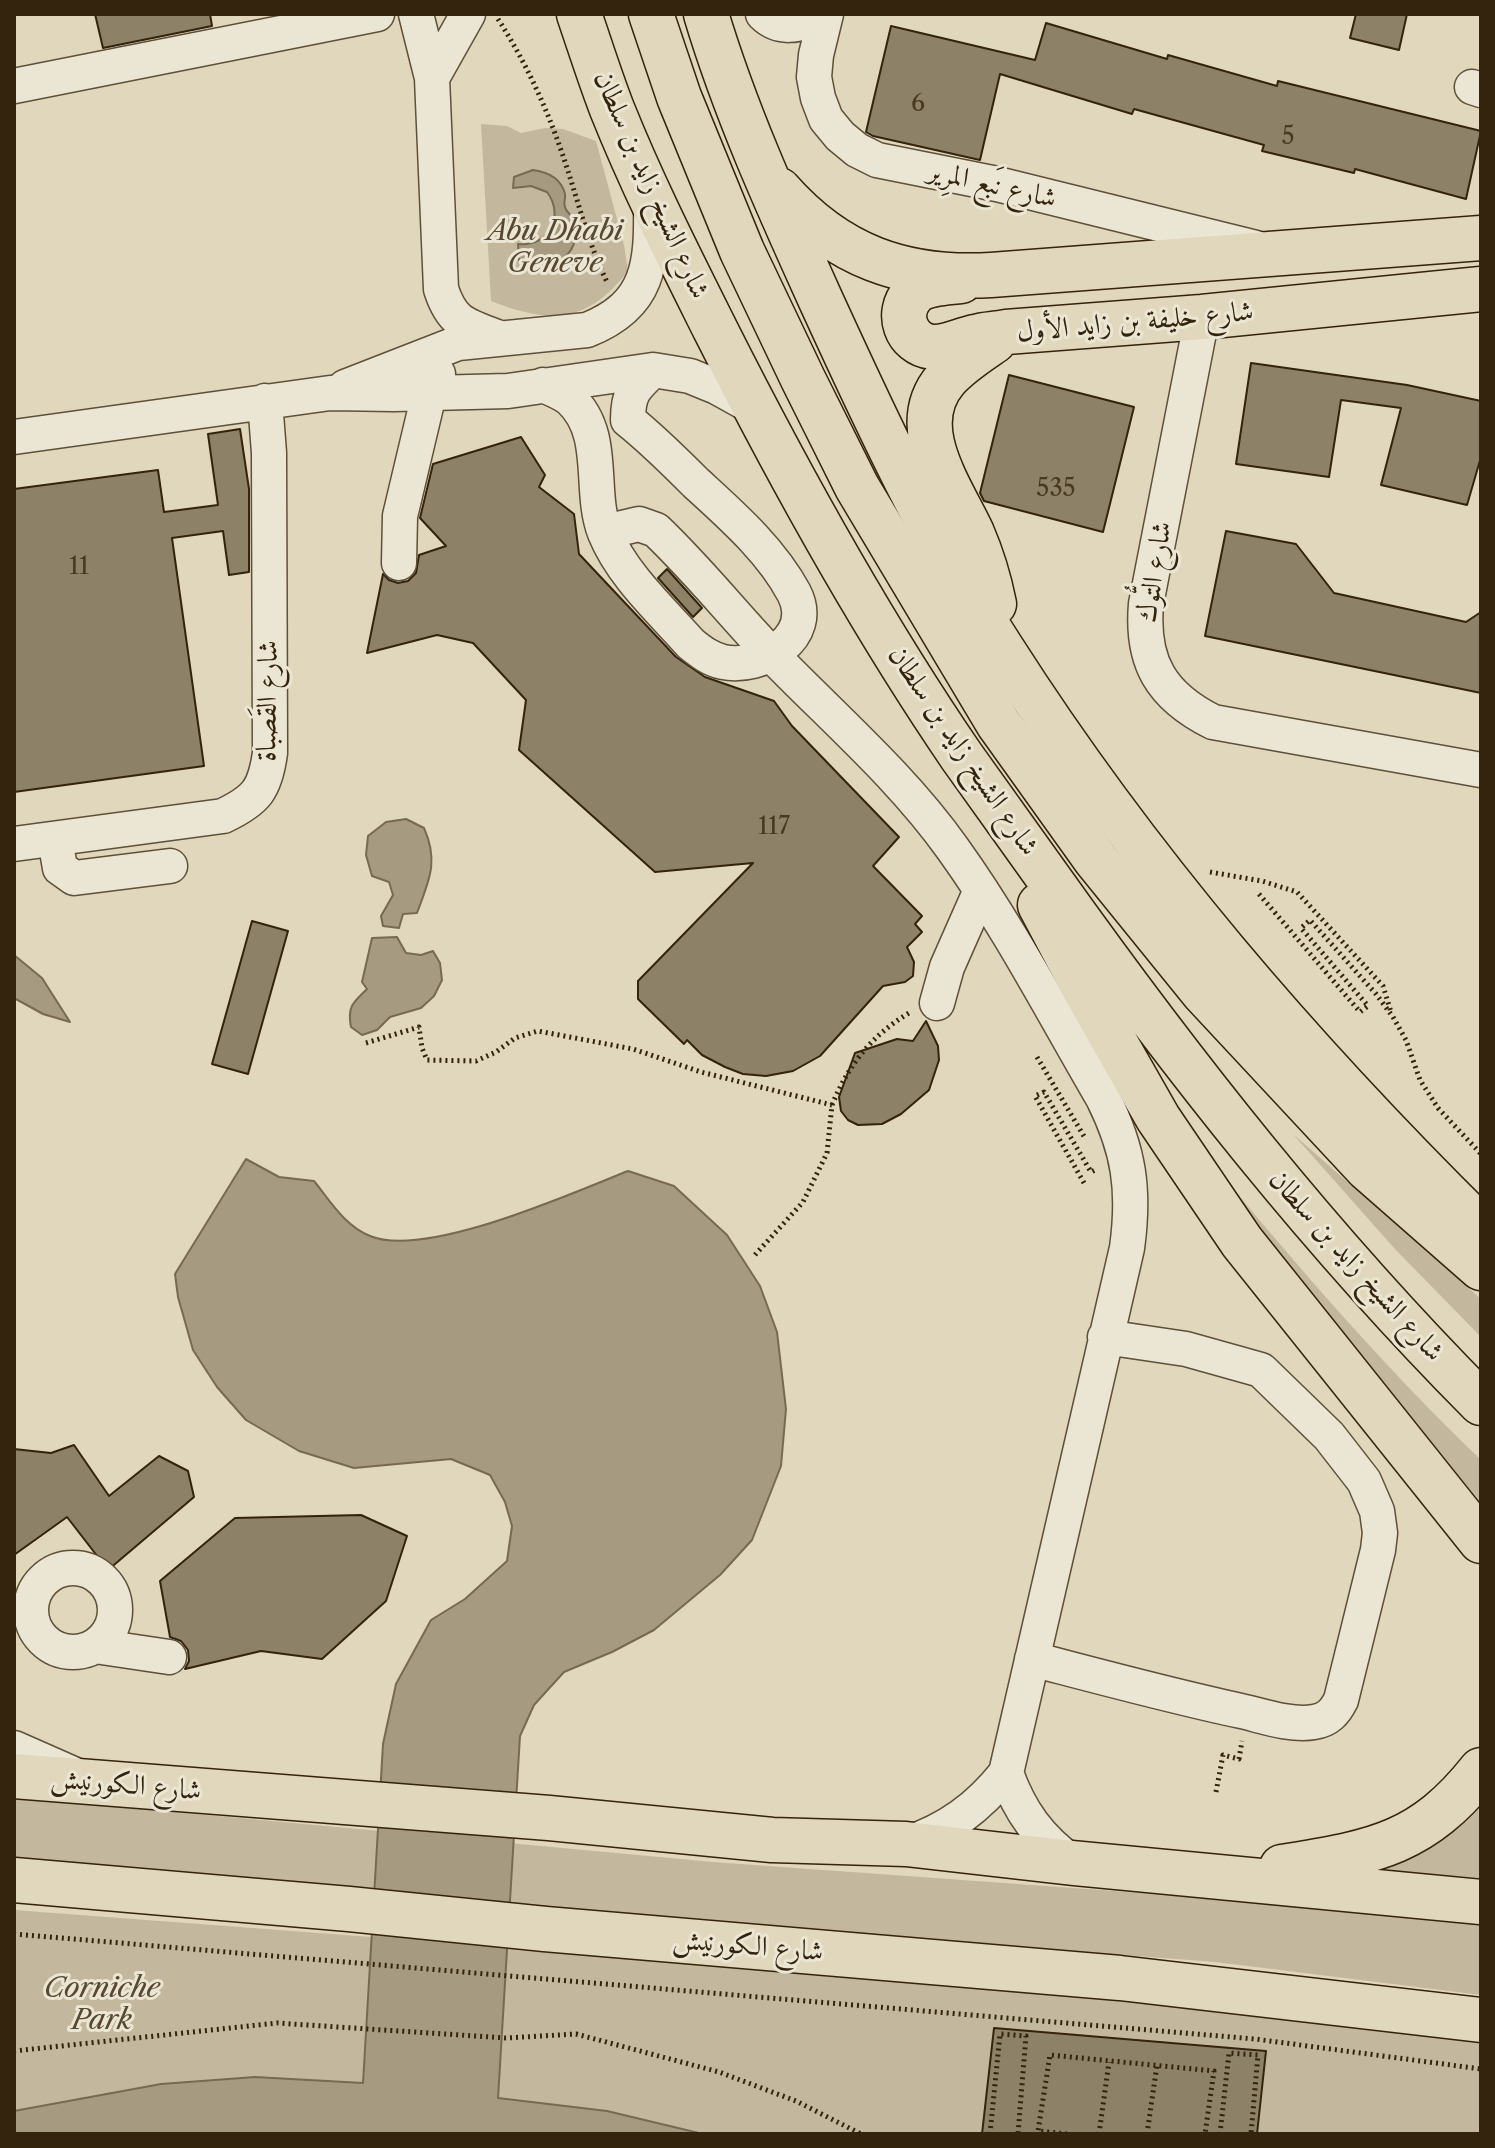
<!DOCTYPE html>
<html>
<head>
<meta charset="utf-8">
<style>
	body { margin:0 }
	#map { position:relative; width:1495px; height:2148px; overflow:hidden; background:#e0d7bc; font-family:"Libre Caslon Text",serif }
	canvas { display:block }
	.frame { position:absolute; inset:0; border:16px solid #34230d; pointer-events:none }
</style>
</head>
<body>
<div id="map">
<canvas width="1495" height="2148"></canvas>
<div class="frame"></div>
</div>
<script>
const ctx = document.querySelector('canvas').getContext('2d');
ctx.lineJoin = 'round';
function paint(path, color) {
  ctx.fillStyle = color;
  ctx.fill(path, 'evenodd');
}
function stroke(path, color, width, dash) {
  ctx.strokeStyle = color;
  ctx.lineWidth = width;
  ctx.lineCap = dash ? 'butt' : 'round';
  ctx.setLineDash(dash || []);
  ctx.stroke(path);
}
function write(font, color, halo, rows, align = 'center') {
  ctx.font = font + ' "Libre Caslon Text",Amiri,serif';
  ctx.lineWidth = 6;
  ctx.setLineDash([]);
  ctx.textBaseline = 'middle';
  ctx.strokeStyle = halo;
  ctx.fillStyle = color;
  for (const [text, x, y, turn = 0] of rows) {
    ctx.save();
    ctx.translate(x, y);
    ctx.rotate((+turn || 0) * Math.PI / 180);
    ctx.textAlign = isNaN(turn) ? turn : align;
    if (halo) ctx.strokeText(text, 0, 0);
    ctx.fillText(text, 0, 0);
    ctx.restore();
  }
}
const green = new Path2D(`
	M481,124L507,126L521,133L545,128L563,129L596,141L624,245L628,271C587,324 550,324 491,301Z
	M1293,1134L1481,1299V1337L1394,1248Z
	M1195,1143C1286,1253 1378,1361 1481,1460V1512L1331,1336Z
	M14,1797L713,1862L1198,1897L1481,1923V1995L1215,1962L850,1934L14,1863Z
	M1481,1801V1878L1345,1867L1411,1857L1442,1839Z
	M14,1910L1208,2000L1481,2042V2134H703L607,2111L363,2083L255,2077L161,2084L14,2111Z`);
const water = new Path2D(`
	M533,170C548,172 561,178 565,194C566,198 563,203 565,207C566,212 573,216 574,222C584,258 546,274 519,260L518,244C549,247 565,216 547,192L531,186L513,188L514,177Z
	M406,819L424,828C439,862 429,880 417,913L403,914L399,928L383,926L381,916L393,895L389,882L372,876L366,855L368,836L386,822Z
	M397,937L406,953L421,955L433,951L440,963L442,980L434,996L421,1008L390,1017L377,1030L362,1035L351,1027C347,1007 353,1002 367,989L362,982L372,938Z
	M14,955L42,978L70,1022L43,1014L14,998Z
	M246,1159L279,1177L314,1181C331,1202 345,1226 370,1236C426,1259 572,1193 628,1171L674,1186L727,1235L760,1286L777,1332L786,1409L781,1466L752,1540L720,1575L654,1630L612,1652L564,1672L534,1705L520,1736L498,2098L607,2111L703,2134H14V2111L161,2084L255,2077L363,2083L383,1744L396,1684L431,1620L465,1599L507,1561L512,1526L505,1502L490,1475L451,1459L354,1468L299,1451L246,1420L217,1387L193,1350L178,1297L175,1274Z`);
const building = new Path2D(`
	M95,14H210L212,26L103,48Z
	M1356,14H1407L1399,50L1350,38Z
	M1046,23L1167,59L1168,55L1277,86L1278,81L1481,131L1466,199L1355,169L1354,173L1262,151L1264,145L1134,109L1132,114L1000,74L980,160L873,136L866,132L891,26L1035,60Z
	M1251,363L1407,385L1481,401V457L1467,505L1381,485L1401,408L1341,400L1329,477L1236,464Z
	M1009,375L1134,407L1103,532L984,501L980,493Z
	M240,429L249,489V572L229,575L223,531L172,538L204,766L14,792V489L158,470L164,512L218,505L208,434Z
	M521,437L545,475L539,487L574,514L579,554L676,657L705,677L774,701L792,726L899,837L873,866L922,916L915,924L922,932L907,947L914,962L913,976L905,982L883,986L820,1056L793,1071L766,1076L743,1074L725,1067L702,1055L687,1040L684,1044L638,999V981L753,863L655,872L519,750L526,700L473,643L437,635L367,653L383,574L389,580L398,583L408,581L416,573L419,555L446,546L420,518L433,464Z
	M1226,531L1296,544L1334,593L1466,622L1481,612V693L1205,636Z
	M667,569L702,608L693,617L658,578Z
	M252,921L288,931L248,1074L212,1064Z
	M926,1021L938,1046L939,1060L929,1090L901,1114L882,1124L858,1125L848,1120L841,1111L839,1097L855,1053L897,1039L913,1041Z
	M74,1445L109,1496L159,1456L188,1471L194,1497L108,1570L67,1517L14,1555V1449L51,1453Z
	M361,1515L407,1536L386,1601L322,1659L261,1651L185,1669L189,1661L188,1650L181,1641L170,1637L160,1581L235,1518Z
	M994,2028L1266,2051L1257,2134H982Z`);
const path = new Path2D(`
	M498,19C525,61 546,106 562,153C577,196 587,241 607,282
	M1210,872L1262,881L1297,892L1383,986L1391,1012
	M1259,894L1360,1012L1368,1006L1301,928L1310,920L1376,994L1393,1017L1406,1040L1420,1080L1438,1108L1481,1154
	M366,1043L419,1027L422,1048L427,1060L476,1061L496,1052L515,1038L538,1031L633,1049L701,1072L832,1105L827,1153L803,1202L754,1256
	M1037,1057L1085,1138
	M832,1105C849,1064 871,1036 909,1013
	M1084,1183L1035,1096L1044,1092L1091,1172L1097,1169
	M1216,1792L1223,1755L1239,1759L1242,1741
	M14,1934L1255,2039L1481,2069
	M14,2051L277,2023L506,2038L576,2034L719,2072L796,2101L861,2134
	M990,2134L1000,2034L1026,2036L1018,2134
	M1067,2134L1038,2131L1050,2055L1214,2071L1205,2134
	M1099,2134L1109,2062
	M1147,2134L1157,2065
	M1220,2134L1229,2053L1258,2055L1251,2134`);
const minor = new Path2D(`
	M416,14L432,78L441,289C452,323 465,325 497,337
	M763,14C778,29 800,28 816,14
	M826,14L816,55L814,77L818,98L826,119L840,136L857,150L877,160L997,184L1256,248
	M432,78L468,14
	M14,86L377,14
	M1472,87L1481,90
	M1202,317L1146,604C1141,662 1161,696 1213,722L1481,770
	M543,385C552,389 563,393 570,399C608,434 588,490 605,533C622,575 661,610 691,644C701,652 710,659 723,662C761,670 817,637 794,593C771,550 732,516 696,483C674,461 652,439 628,420C628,393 634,388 653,370
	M345,387L458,343L587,330C650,305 652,264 651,203
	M14,437L330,393L394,394L508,391L653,370L690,376L717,387L755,408
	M605,532L639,524L656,530C697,569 732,613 771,654C833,718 901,776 953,849C1009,927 1054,1014 1103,1098C1129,1150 1135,1190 1127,1248L1006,1773C978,1808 948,1830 906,1844
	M399,563L400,516L429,394L438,374
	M55,839L60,868L74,878L170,866
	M14,844L223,816C257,800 265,789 270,753L269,453L265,401
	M937,1003L947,967L981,890
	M31 1610a42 42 0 1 1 84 0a42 42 0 1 1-84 0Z
	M95,1646L169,1657
	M1032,1659C1101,1677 1171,1696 1241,1711C1263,1716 1291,1726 1314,1722C1328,1720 1335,1712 1341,1700L1378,1550L1380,1533L1377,1511L1364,1481L1329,1436L1261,1370L1186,1349L1105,1337
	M14,1748L73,1774
	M1006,1773C1020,1812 1039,1838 1073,1863`);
const major = new Path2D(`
	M706,14C736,114 780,210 823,305C877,423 932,541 1002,649C1138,862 1302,1051 1481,1228
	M779,190C837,256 904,280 991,275L1481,238
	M961,281C946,283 924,283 913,294C895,313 906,344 932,347C946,348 961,340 975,337C985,334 996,334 1006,332L1202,317L1481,289
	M994,604C989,579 982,556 972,533C951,488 905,426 946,379C959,364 978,352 994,341`);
const highway = new Path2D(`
	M579,14C590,46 600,78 612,109C642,184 679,257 715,329C789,476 869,621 962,757C991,798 1021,839 1050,880C1181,1064 1321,1242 1481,1403
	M651,14L679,97L742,251L803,379L857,487L998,723L1096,860L1203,992L1367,1168L1481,1268
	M1040,905L1084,988L1158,1118L1242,1242L1481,1541
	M14,1776L549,1818L772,1840L906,1844L1073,1863L1481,1902
	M1282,1867C1372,1852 1421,1846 1481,1770
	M14,1880L349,1909L545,1929L1120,1978L1481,2020`);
const numberNames = [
	["6",918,104],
	["5",1288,137],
	["535",1056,489],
	["11",79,567],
	["117",774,827]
];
const streetNames = [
	["شارع الشيخ زايد بن سلطان",651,185,66],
	["شارع نَبع المرِير",992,185,13],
	["شارع خليفة بن زايد الأول",1135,322,-5],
	["شارع التُّوك",1155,572,-81],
	["شارع القَصباة",268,701,-89],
	["شارع الشيخ زايد بن سلطان",963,751,56],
	["شارع الشيخ زايد بن سلطان",1356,1266,48],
	["شارع الكورنيش",126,1785,5],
	["شارع الكورنيش",748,1946,5]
];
const parkNames = [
	["Abu Dhabi",555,232],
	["Geneve",555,264],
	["Corniche",102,1989],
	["Park",102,2021]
];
paint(green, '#c3b89e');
paint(water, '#a69a80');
stroke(water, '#786a52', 2);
paint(building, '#8d8168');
stroke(building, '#34230d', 2);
stroke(minor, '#5f5039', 37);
stroke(major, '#34230d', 47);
stroke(highway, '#34230d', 47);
stroke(path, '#34230d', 5, [2, 4]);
stroke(minor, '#ebe5d3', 34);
stroke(major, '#e0d7bc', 44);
stroke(highway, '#e0d7bc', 44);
write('24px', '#4a3a24', null, numberNames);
write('28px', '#34230d', '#ebe5d3', streetNames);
write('italic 28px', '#584831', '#ebe5d3', parkNames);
</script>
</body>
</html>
